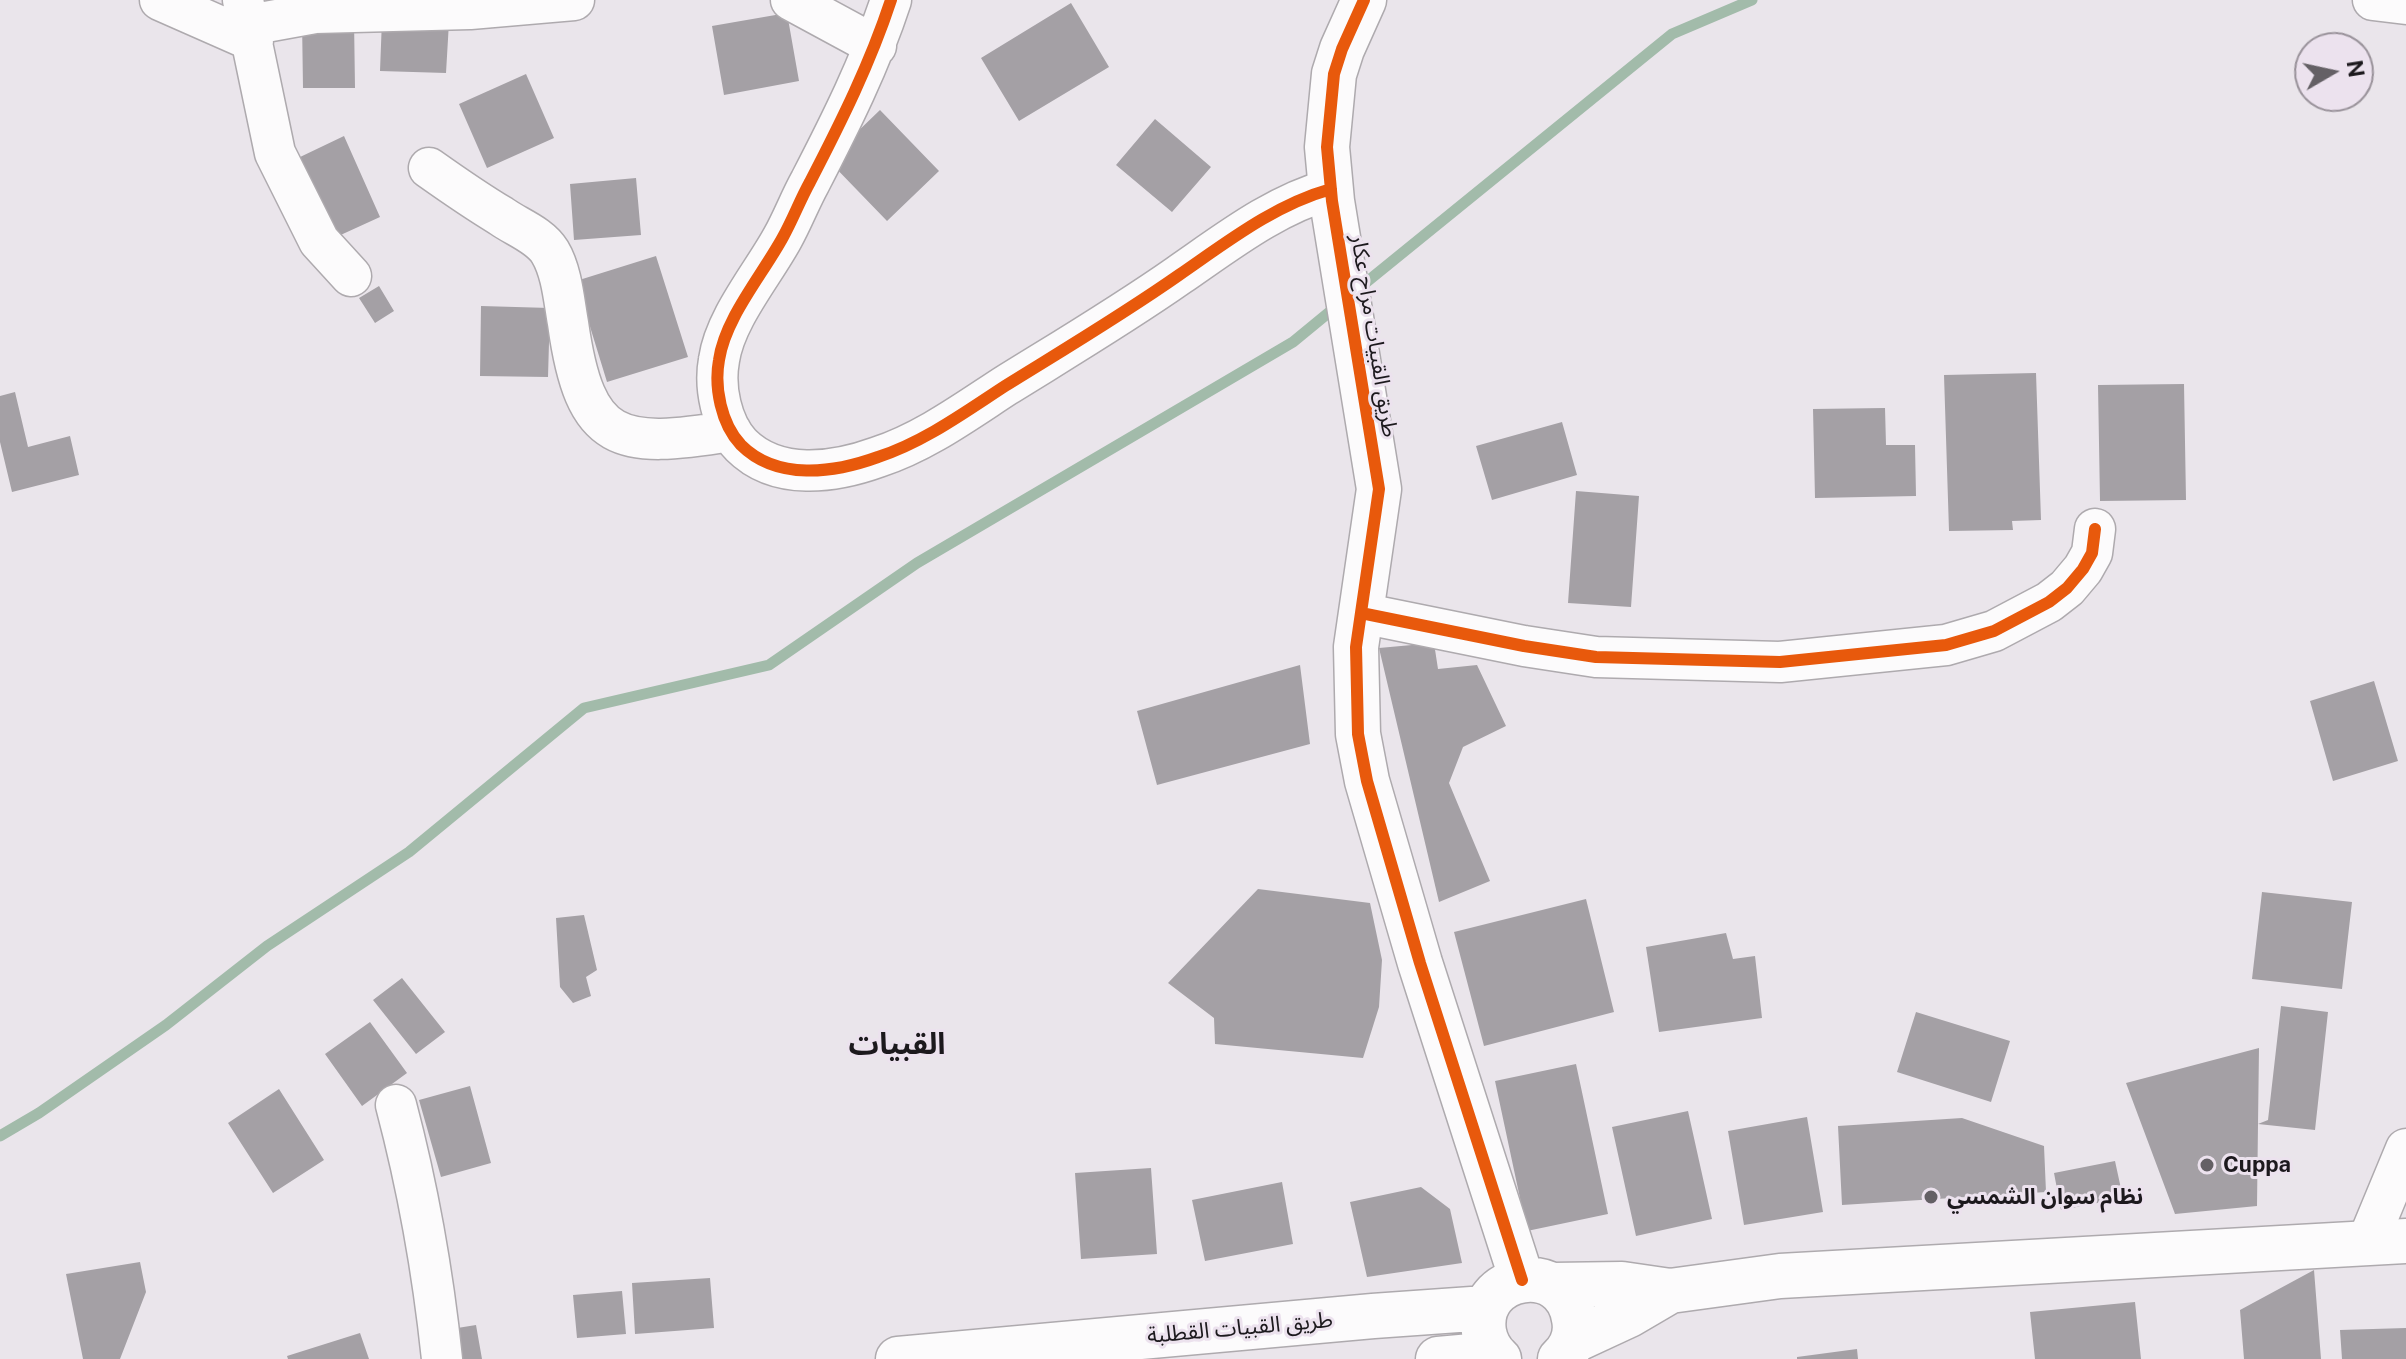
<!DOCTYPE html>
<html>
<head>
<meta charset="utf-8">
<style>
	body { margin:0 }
	#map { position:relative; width:2406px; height:1359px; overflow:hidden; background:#eae5eb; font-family:"Public Sans",sans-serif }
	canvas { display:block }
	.north { position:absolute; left:2294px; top:32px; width:80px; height:80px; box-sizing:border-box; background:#ece2ee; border:2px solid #99929a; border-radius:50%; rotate:81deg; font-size:22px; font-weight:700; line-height:32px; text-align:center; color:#1c191d }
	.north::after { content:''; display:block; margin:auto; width:28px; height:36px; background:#646065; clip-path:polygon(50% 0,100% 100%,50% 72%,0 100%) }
</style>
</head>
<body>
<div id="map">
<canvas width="2406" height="1359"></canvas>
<div class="north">N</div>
</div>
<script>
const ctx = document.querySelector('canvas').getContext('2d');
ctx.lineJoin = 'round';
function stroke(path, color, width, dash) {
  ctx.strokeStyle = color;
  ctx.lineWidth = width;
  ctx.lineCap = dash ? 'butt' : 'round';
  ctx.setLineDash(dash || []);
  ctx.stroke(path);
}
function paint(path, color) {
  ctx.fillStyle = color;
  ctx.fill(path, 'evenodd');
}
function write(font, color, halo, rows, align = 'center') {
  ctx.font = font + ' "Public Sans","Noto Sans Arabic",sans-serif';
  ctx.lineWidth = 6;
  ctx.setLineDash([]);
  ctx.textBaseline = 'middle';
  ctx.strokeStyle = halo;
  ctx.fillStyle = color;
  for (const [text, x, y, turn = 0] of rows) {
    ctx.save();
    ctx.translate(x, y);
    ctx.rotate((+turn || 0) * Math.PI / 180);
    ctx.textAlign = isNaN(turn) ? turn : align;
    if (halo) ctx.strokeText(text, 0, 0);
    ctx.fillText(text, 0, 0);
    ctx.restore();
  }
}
const stream = new Path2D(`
	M1358,289L1672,34L1752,0
	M0,1136L39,1113L166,1025L267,946L409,852L584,708L769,665L917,563L1293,342L1338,305`);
const building = new Path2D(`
	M1071,3L1109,67L1019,121L981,58Z
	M787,13L799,81L724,95L712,26Z
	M354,19L355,88H303L302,20Z
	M382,19L449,22L446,73L380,71Z
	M526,74L554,138L487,168L459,104Z
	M880,110L939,171L887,221L828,160Z
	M1155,119L1211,167L1172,212L1116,165Z
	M344,136L380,217L334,238L298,158Z
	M636,178L641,235L574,240L570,184Z
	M656,256L688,357L607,382L576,281Z
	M379,286L394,311L375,323L359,298Z
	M481,306L550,308L548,377L480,376Z
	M2036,373L2041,520L2012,521L2013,530L1949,531L1944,375Z
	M2184,384L2186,500L2100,501L2098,385Z
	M15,392L28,447L70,436L79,475L12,492L0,442V396Z
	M1885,408L1886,445H1915L1916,496L1815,498L1813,409Z
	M1562,422L1577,475L1492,500L1476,446Z
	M1576,491L1639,496L1631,607L1568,603Z
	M1434,643L1438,669L1477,665L1506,726L1463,747L1449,783L1490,881L1439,902L1379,648Z
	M1300,665L1310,744L1157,785L1137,711Z
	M2374,681L2398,761L2333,781L2310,701Z
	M1258,889L1370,903L1382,960L1379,1007L1363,1058L1215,1044L1214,1018L1168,983Z
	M2262,892L2352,902L2342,989L2252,979Z
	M1586,899L1614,1012L1484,1046L1454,932Z
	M584,915L597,970L586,977L591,996L573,1003L560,987L556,918Z
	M1726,933L1733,959L1755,956L1762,1018L1659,1032L1646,947Z
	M402,978L445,1032L416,1054L373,1000Z
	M2281,1006L2328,1012L2315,1130L2258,1124L2257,1206L2175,1214L2126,1083L2259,1048L2258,1124L2268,1120Z
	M1916,1012L2010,1041L1991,1102L1897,1072Z
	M370,1022L407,1073L362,1106L325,1054Z
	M1576,1064L1608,1214L1527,1231L1495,1081Z
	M470,1086L491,1163L441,1177L419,1100Z
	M279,1089L324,1160L273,1193L228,1123Z
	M1688,1111L1712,1219L1636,1236L1612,1127Z
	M1807,1117L1823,1212L1744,1225L1728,1131Z
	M1962,1118L2044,1146L2046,1192L1842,1205L1838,1126Z
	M2115,1161L2123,1198L2061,1210L2054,1173Z
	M1151,1168L1157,1254L1081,1259L1075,1173Z
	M1282,1182L1293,1244L1205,1261L1192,1200Z
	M1421,1187L1450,1209L1462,1263L1367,1277L1350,1202Z
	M140,1262L146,1292L120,1359H83L66,1274Z
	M2314,1270L2321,1359H2244L2240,1310Z
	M710,1278L714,1328L635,1334L632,1283Z
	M622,1291L626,1334L577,1338L573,1295Z
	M2135,1302L2141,1359H2035L2030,1312Z
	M476,1325L482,1359H450L445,1330Z
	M2406,1328V1359H2342L2340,1330Z
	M360,1333L369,1359H288L287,1356Z
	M1857,1349L1858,1359H1797V1357Z`);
const street = new Path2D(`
	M160,0L253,41
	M243,0L275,153L319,241L351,276
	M791,0L876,46
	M891,0C870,64 841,122 810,182C800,200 793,219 783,237C763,274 725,318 719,360C714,387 721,424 741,445C777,481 834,473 878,457C924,442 965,412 1005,386C1063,350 1122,315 1179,275C1227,242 1274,205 1331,189
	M2373,0L2406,4
	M249,25L315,13L470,9L574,0
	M429,168C453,185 476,201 501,216C516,227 540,235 550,252C562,272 564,301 568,323C585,445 619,449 731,431
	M1361,613L1524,646L1596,657L1780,662L1946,645L1994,631L2049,602L2067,588L2083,569L2092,553L2095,529
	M396,1105C418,1188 433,1273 442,1359
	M2367,1243L2406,1149`);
const secondary = new Path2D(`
	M1364,0L1342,49L1334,74L1327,147L1332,201L1379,489L1356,647L1358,734L1367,781L1420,963L1522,1280
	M1553,1285L1622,1284L1670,1291L1780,1276L2406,1241
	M1573,1341L1629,1315L1670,1291
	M898,1359L1373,1316L1486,1308
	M1438,1359L1494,1354
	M1499,1359C1491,1352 1486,1343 1484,1332C1475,1273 1565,1258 1574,1319C1577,1334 1571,1349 1560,1359`);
const cycleway = new Path2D(`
	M891,0C870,64 841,122 810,182C800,200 793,219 783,237C763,274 725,318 719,360C714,387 721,424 741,445C777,481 834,473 878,457C924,442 965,412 1005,386C1063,350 1122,315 1179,275C1227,242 1274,205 1331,189
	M1364,0L1342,49L1334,74L1327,147L1332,201L1379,489L1356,647L1358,734L1367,781L1420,963L1522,1280
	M1361,613L1524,646L1596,657L1780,662L1946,645L1994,631L2049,602L2067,588L2083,569L2092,553L2095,529`);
const markers = [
	[2207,1165,8,"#646065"],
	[1931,1197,8,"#646065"]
];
const streetNames = [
	["طريق القبيات مراح عكار",1374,336,81],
	["طريق القبيات القطلبة",1240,1328,-5]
];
const poiNames = [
	["Cuppa",2223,1165],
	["نظام سوان الشمسي",1947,1197]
];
const districtNames = [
	["القبيات",897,1045]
];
stroke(stream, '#a2bbaa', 11);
paint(building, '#a4a0a5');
stroke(street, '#aeaaae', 43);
stroke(secondary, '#aeaaae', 47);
stroke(street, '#fcfbfc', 40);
stroke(secondary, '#fcfbfc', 44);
stroke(cycleway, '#e8590c', 12);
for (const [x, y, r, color] of markers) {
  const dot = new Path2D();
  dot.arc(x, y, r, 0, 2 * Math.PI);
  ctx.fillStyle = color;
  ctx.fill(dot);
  stroke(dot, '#ece2ee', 3);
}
write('22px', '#1c191d', '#ece2ee', streetNames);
write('bold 22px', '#1c191d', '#ece2ee', poiNames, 'left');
write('bold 30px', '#1c191d', '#ece2ee', districtNames);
</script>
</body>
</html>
